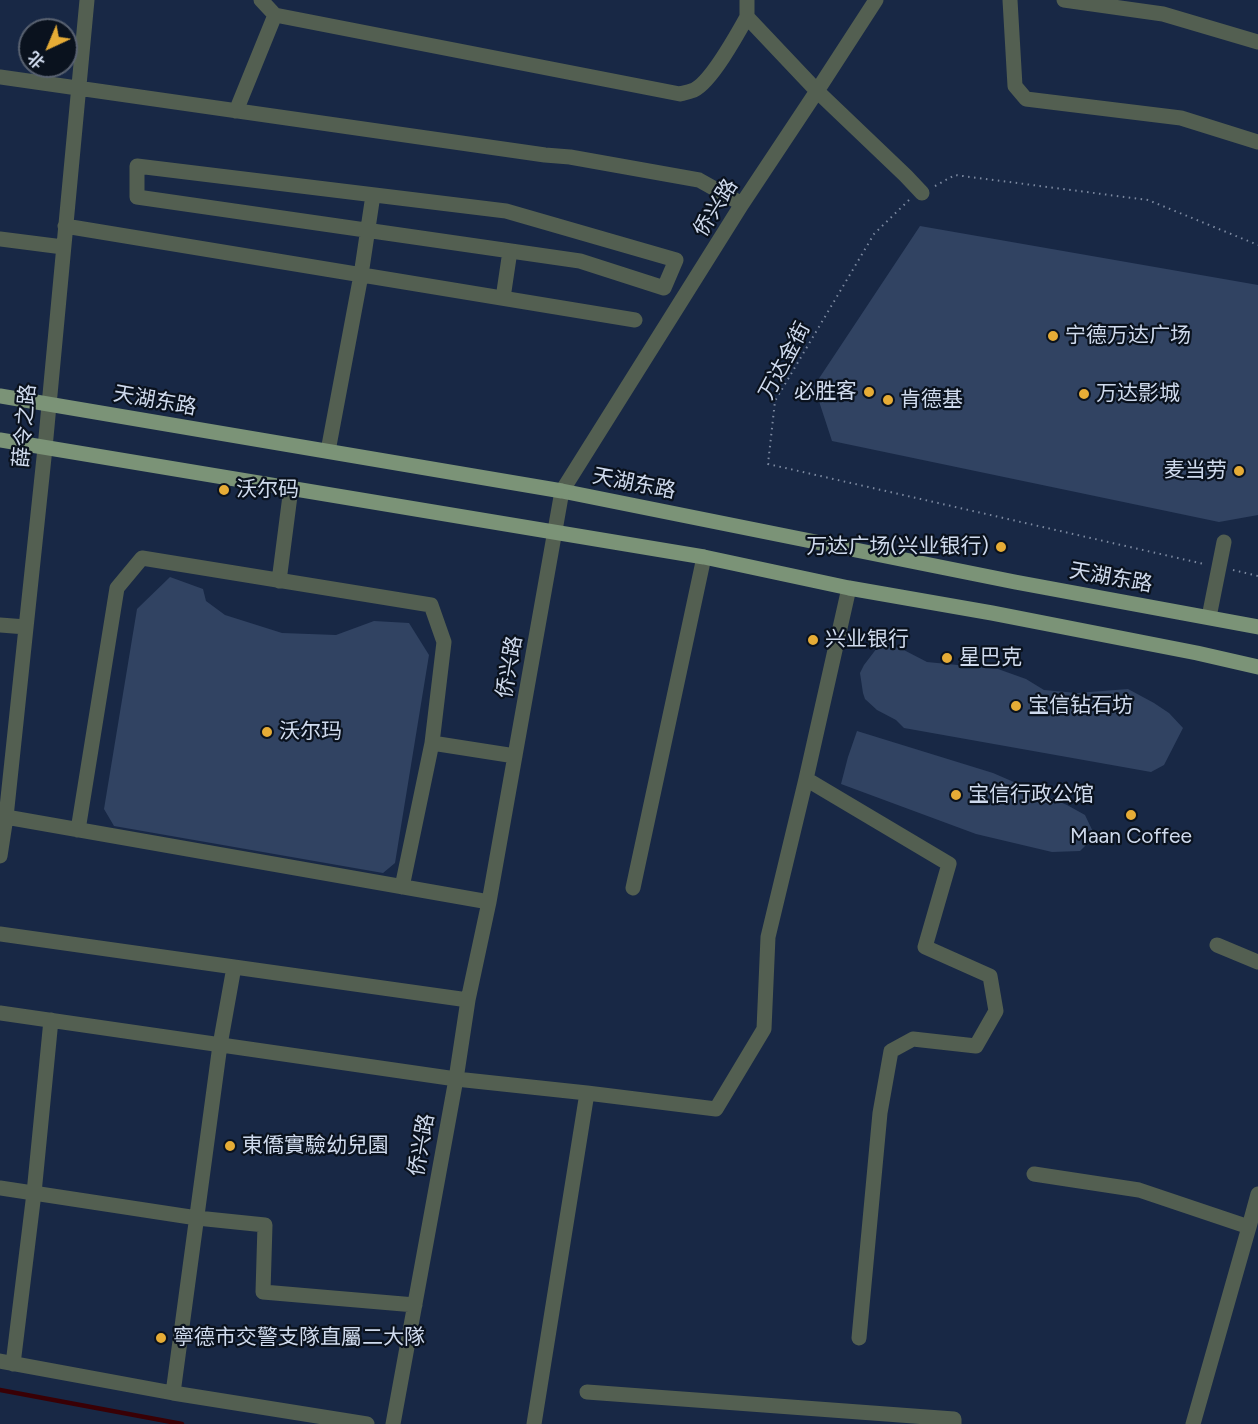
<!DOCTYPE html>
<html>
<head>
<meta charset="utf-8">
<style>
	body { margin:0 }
	#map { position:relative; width:1258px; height:1424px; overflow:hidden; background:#182845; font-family:Figtree,"Noto Sans SC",sans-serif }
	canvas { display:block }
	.north { position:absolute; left:18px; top:18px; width:60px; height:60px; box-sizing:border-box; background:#0a121e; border:2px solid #596271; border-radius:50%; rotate:224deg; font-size:16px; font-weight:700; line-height:24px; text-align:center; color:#cfdaed }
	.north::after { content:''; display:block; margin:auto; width:21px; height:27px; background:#e6ac36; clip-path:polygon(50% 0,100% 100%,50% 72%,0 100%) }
</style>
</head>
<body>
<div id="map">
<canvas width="1258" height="1424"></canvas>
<div class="north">北</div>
</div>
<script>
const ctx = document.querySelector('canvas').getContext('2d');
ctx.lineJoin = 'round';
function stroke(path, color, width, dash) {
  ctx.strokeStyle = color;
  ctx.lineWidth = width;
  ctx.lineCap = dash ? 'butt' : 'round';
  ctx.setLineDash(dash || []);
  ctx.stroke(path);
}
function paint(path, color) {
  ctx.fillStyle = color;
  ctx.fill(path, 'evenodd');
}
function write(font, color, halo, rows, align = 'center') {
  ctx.font = font + ' Figtree,"Noto Sans SC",sans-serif';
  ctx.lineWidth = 4.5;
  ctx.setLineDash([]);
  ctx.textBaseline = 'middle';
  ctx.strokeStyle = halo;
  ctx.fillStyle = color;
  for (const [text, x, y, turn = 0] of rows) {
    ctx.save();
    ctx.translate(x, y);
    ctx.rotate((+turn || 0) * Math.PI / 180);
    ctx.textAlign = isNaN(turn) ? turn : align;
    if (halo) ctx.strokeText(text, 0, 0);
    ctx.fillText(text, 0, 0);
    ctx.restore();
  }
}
const stream = new Path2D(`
	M0,1390L182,1424`);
const building = new Path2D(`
	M920,226L1258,285V515L1219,522L832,441L814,386Z
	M170,577L203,589L206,601L225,615L282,633L336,635L374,621L409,623L429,655L395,863L383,873L114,826L104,809L137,609Z
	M880,644L900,648L927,662L998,669L1026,679L1044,690L1077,693L1128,689L1154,703L1169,713L1183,728L1164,765L1151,772L904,728L896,720L877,710L865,699L863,693L860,673L864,665Z
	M857,731L993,773L1067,805L1085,815L1094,834L1090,841L1080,851L1052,852L976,834L841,784L848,757Z`);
const path = new Path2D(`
	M935,186L955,175L1148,200L1258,245
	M909,200L874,234L775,401L768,464L1204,564
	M1233,570L1258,576`);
const minor = new Path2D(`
	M261,0L275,15L680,94C684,93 689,92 694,90C711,82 737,35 747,17
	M747,0V17L817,91L906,176L922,193
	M1010,0L1015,86L1026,99L1181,118L1258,142
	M1064,0L1163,14L1258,42
	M0,77L545,155L570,157L699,180L742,204
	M236,111L275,15
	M137,166L506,211L676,260L664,288L580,261L137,197Z
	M65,226L635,320
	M0,239L63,247
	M503,298L510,251
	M328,451L361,275L373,195
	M279,581L291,488
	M1209,617L1224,542
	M0,625L26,627
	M806,779L949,864L925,947L990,976L996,1011L976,1046L913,1039L891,1051L880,1113L859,1338
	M6,817L489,902
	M78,830L117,588L142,558L431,605L444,642L432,743L515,756
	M0,856L6,817L45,448L87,0
	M402,887L432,743
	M633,888L704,557
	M0,934L468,1000
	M1217,945L1258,962
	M0,1013L456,1079L587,1093L534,1424
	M587,1093L716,1109L764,1029L768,937L806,779L849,588
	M1034,1174L1139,1190L1249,1227L1193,1424
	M0,1188L197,1218L265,1225L263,1292L415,1305
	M1249,1227L1258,1194
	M0,1361L173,1393L367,1424
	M13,1364L34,1193L51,1020
	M587,1392L954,1419V1424
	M173,1393L220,1045L234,967
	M393,1424L456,1079L468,1000L489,902L562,491L742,204L817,91L876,0`);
const major = new Path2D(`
	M0,396L562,491L1015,582L1258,627
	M0,440L704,557L849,588L992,613L1197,653L1258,667`);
const markers = [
	[1053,336,6,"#e6ac36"],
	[869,392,6,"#e6ac36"],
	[1084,394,6,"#e6ac36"],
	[888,400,6,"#e6ac36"],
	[1239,471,6,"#e6ac36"],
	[224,490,6,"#e6ac36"],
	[1001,547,6,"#e6ac36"],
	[813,640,6,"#e6ac36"],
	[947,658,6,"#e6ac36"],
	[1016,706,6,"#e6ac36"],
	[267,732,6,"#e6ac36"],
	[956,795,6,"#e6ac36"],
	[1131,815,6,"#e6ac36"],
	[230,1146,6,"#e6ac36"],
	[161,1338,6,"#e6ac36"]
];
const streetNames = [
	["侨兴路",716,208,-58],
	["万达金街",785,361,-62],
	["天湖东路",155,401,10],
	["薛令之路",25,426,-85],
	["天湖东路",634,484,11],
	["天湖东路",1111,578,10],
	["侨兴路",510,667,-80],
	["侨兴路",422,1145,-80]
];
const poiNames = [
	["宁德万达广场",1065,336],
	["必胜客",857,392,"right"],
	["万达影城",1096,394],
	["肯德基",900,400],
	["麦当劳",1227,471,"right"],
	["沃尔码",236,490],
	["万达广场(兴业银行)",989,547,"right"],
	["兴业银行",825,640],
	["星巴克",959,658],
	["宝信钻石坊",1028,706],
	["沃尔玛",279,732],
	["宝信行政公馆",968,795],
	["Maan Coffee",1131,837,"center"],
	["東僑實驗幼兒園",242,1146],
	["寧德市交警支隊直屬二大隊",173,1338]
];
stroke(stream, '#390005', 4.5);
paint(building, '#314362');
stroke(path, '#7c89a0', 2, [1.5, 4.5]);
stroke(minor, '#535f51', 15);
stroke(major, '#7b9377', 15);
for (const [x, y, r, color] of markers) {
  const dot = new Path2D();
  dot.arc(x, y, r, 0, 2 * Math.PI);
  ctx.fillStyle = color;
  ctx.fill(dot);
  stroke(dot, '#0a121e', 2);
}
write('21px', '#cfdaed', '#0a121e', streetNames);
write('21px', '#cfdaed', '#0a121e', poiNames, 'left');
</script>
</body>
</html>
